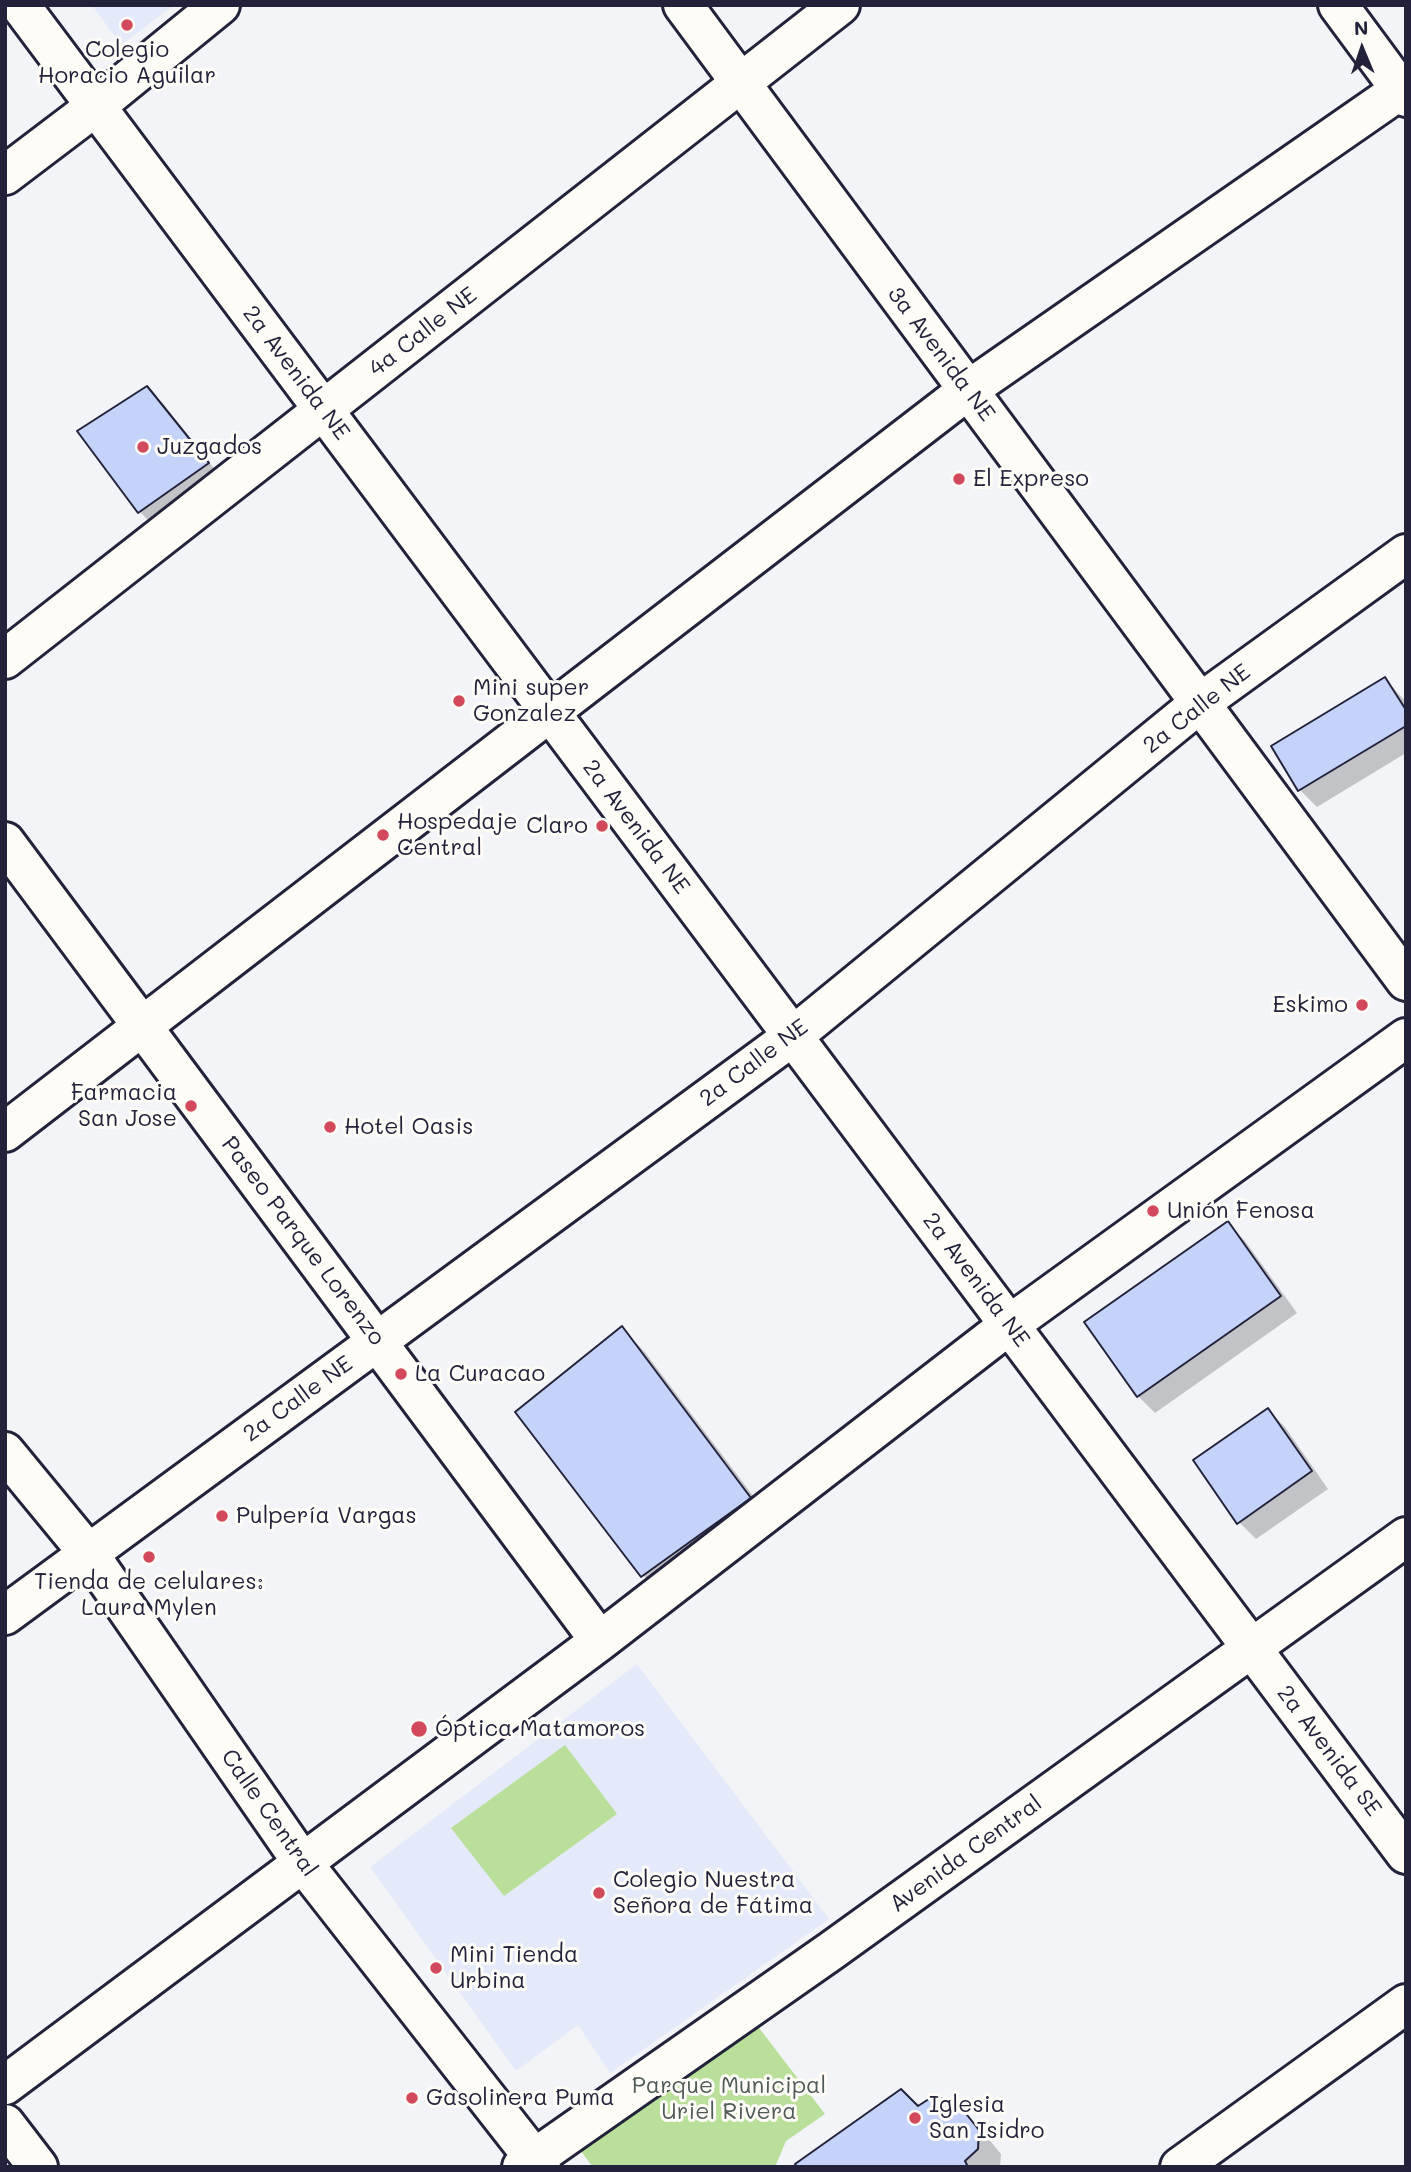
<!DOCTYPE html>
<html>
<head>
<meta charset="utf-8">
<style>
	body { margin:0 }
	#map { position:relative; width:1411px; height:2172px; overflow:hidden; background:#f2f4f8; font-family:Mali,sans-serif }
	canvas { display:block }
	.frame { position:absolute; inset:0; border:7px solid #22223b; pointer-events:none }
	.north { position:absolute; left:1327px; top:14px; width:70px; height:70px; -webkit-text-stroke:5px #fdfcf7; paint-order:stroke; rotate:358deg; font-size:19px; font-weight:700; line-height:28px; text-align:center; color:#22223b }
	.north::after { content:''; display:block; margin:auto; width:24px; height:32px; background:#22223b; clip-path:polygon(50% 0,100% 100%,50% 72%,0 100%) }
</style>
</head>
<body>
<div id="map">
<canvas width="1411" height="2172"></canvas>
<div class="frame"></div>
<div class="north">N</div>
</div>
<script>
const ctx = document.querySelector('canvas').getContext('2d');
ctx.lineJoin = 'round';
function paint(path, color) {
  ctx.fillStyle = color;
  ctx.fill(path, 'evenodd');
}
function stroke(path, color, width, dash) {
  ctx.strokeStyle = color;
  ctx.lineWidth = width;
  ctx.lineCap = dash ? 'butt' : 'round';
  ctx.setLineDash(dash || []);
  ctx.stroke(path);
}
function write(font, color, halo, rows, align = 'center') {
  ctx.font = font + ' Mali,sans-serif';
  ctx.lineWidth = 6;
  ctx.setLineDash([]);
  ctx.textBaseline = 'middle';
  ctx.strokeStyle = halo;
  ctx.fillStyle = color;
  for (const [text, x, y, turn = 0] of rows) {
    ctx.save();
    ctx.translate(x, y);
    ctx.rotate((+turn || 0) * Math.PI / 180);
    ctx.textAlign = isNaN(turn) ? turn : align;
    if (halo) ctx.strokeText(text, 0, 0);
    ctx.fillText(text, 0, 0);
    ctx.restore();
  }
}
const built = new Path2D(`
	M92,5H174L121,45Z
	M637,1664L829,1919L610,2073L578,2025L516,2071L370,1867Z`);
const green = new Path2D(`
	M565,1745L617,1814L504,1896L451,1828Z
	M743,2007L825,2114L786,2141L775,2167H593L567,2133Z`);
const shadow = new Path2D(`
	M147,388L164,405L224,481L157,529L140,512Z
	M1385,679L1406,702V753L1317,807L1300,790Z
	M1228,1224L1245,1241L1297,1313L1155,1413L1138,1396Z
	M622,1329L644,1351L772,1521L665,1598L643,1575Z
	M1268,1410L1285,1427L1328,1489L1256,1539L1239,1522Z
	M955,2103L978,2126L1001,2154L1000,2167H799L918,2108Z`);
const building = new Path2D(`
	M147,386L209,463L138,513L77,431Z
	M1385,677L1406,710V726L1298,791L1271,746Z
	M1228,1221L1281,1296L1137,1397L1084,1322Z
	M622,1326L751,1498L641,1577L515,1412Z
	M1268,1408L1312,1471L1237,1524L1193,1460Z
	M901,2089L918,2106L932,2097L956,2101L979,2130L978,2149L965,2161L968,2167H797L795,2164Z`);
const minor = new Path2D(`
	M20,5L1406,1854
	M683,5L1406,981
	M1338,5L1406,97
	M5,175L96,106L220,5
	M5,842L600,1641
	M5,1132L968,390L1406,86
	M5,1452L89,1554L302,1862L541,2167
	M5,1615L793,1036L1200,703L1406,554
	M5,2085L600,1641L1009,1325L1406,1038
	M5,2124L38,2167
	M522,2167L831,1951L1406,1537
	M1180,2167L1406,2004`);
const major = new Path2D(`
	M5,659L840,5`);
const markers = [
	[127,25,7,"#d1495b"],
	[143,447,7,"#d1495b"],
	[959,479,7,"#d1495b"],
	[459,701,7,"#d1495b"],
	[602,826,7,"#d1495b"],
	[383,835,7,"#d1495b"],
	[1362,1005,7,"#d1495b"],
	[191,1106,7,"#d1495b"],
	[330,1127,7,"#d1495b"],
	[1153,1211,7,"#d1495b"],
	[401,1374,7,"#d1495b"],
	[222,1516,7,"#d1495b"],
	[149,1557,7,"#d1495b"],
	[419,1729,9,"#d1495b"],
	[599,1893,7,"#d1495b"],
	[436,1968,7,"#d1495b"],
	[412,2098,7,"#d1495b"],
	[915,2118,7,"#d1495b"]
];
const poiNames = [
	["Colegio",127,50,"center"],
	["Horacio Aguilar",127,76,"center"],
	["Juzgados",157,447],
	["El Expreso",973,479],
	["Mini super",473,688],
	["Gonzalez",473,714],
	["Hospedaje",397,822],
	["Central",397,848],
	["Claro",588,826,"right"],
	["Eskimo",1348,1005,"right"],
	["Farmacia",177,1093,"right"],
	["San Jose",177,1119,"right"],
	["Hotel Oasis",344,1127],
	["Unión Fenosa",1167,1211],
	["La Curacao",415,1374],
	["Pulpería Vargas",236,1516],
	["Tienda de celulares:",149,1582,"center"],
	["Laura Mylen",149,1608,"center"],
	["Óptica Matamoros",435,1729],
	["Colegio Nuestra",613,1880],
	["Señora de Fátima",613,1906],
	["Mini Tienda",450,1955],
	["Urbina",450,1981],
	["Gasolinera Puma",426,2098],
	["Iglesia",929,2105],
	["San Isidro",929,2131]
];
const streetNames = [
	["4a Calle NE",423,332,-38],
	["3a Avenida NE",941,354,53],
	["2a Avenida NE",296,373,53],
	["2a Calle NE",1197,709,-38],
	["2a Avenida NE",636,827,53],
	["2a Calle NE",754,1063,-37],
	["Paseo Parque Lorenzo",303,1241,53],
	["2a Avenida NE",976,1280,53],
	["2a Calle NE",298,1399,-36],
	["2a Avenida SE",1329,1751,53],
	["Calle Central",269,1813,55],
	["Avenida Central",966,1854,-36]
];
const parkNames = [
	["Parque Municipal",729,2086],
	["Uriel Rivera",729,2112]
];
paint(built, '#e4eaf9');
paint(green, '#badf9a');
paint(shadow, '#0003');
paint(building, '#c5d3fa');
stroke(building, '#22223b', 2);
stroke(minor, '#22223b', 44);
stroke(major, '#22223b', 44);
stroke(minor, '#fdfcf7', 38);
stroke(major, '#fdfcf7', 38);
for (const [x, y, r, color] of markers) {
  const dot = new Path2D();
  dot.arc(x, y, r, 0, 2 * Math.PI);
  ctx.fillStyle = color;
  ctx.fill(dot);
  stroke(dot, '#fdfcf7', 2.5);
}
write('23px', '#22223b', '#fdfcf7', poiNames, 'left');
write('23px', '#22223b', '#fdfcf7', streetNames);
write('23px', '#505b58', '#fdfcf7', parkNames);
</script>
</body>
</html>
